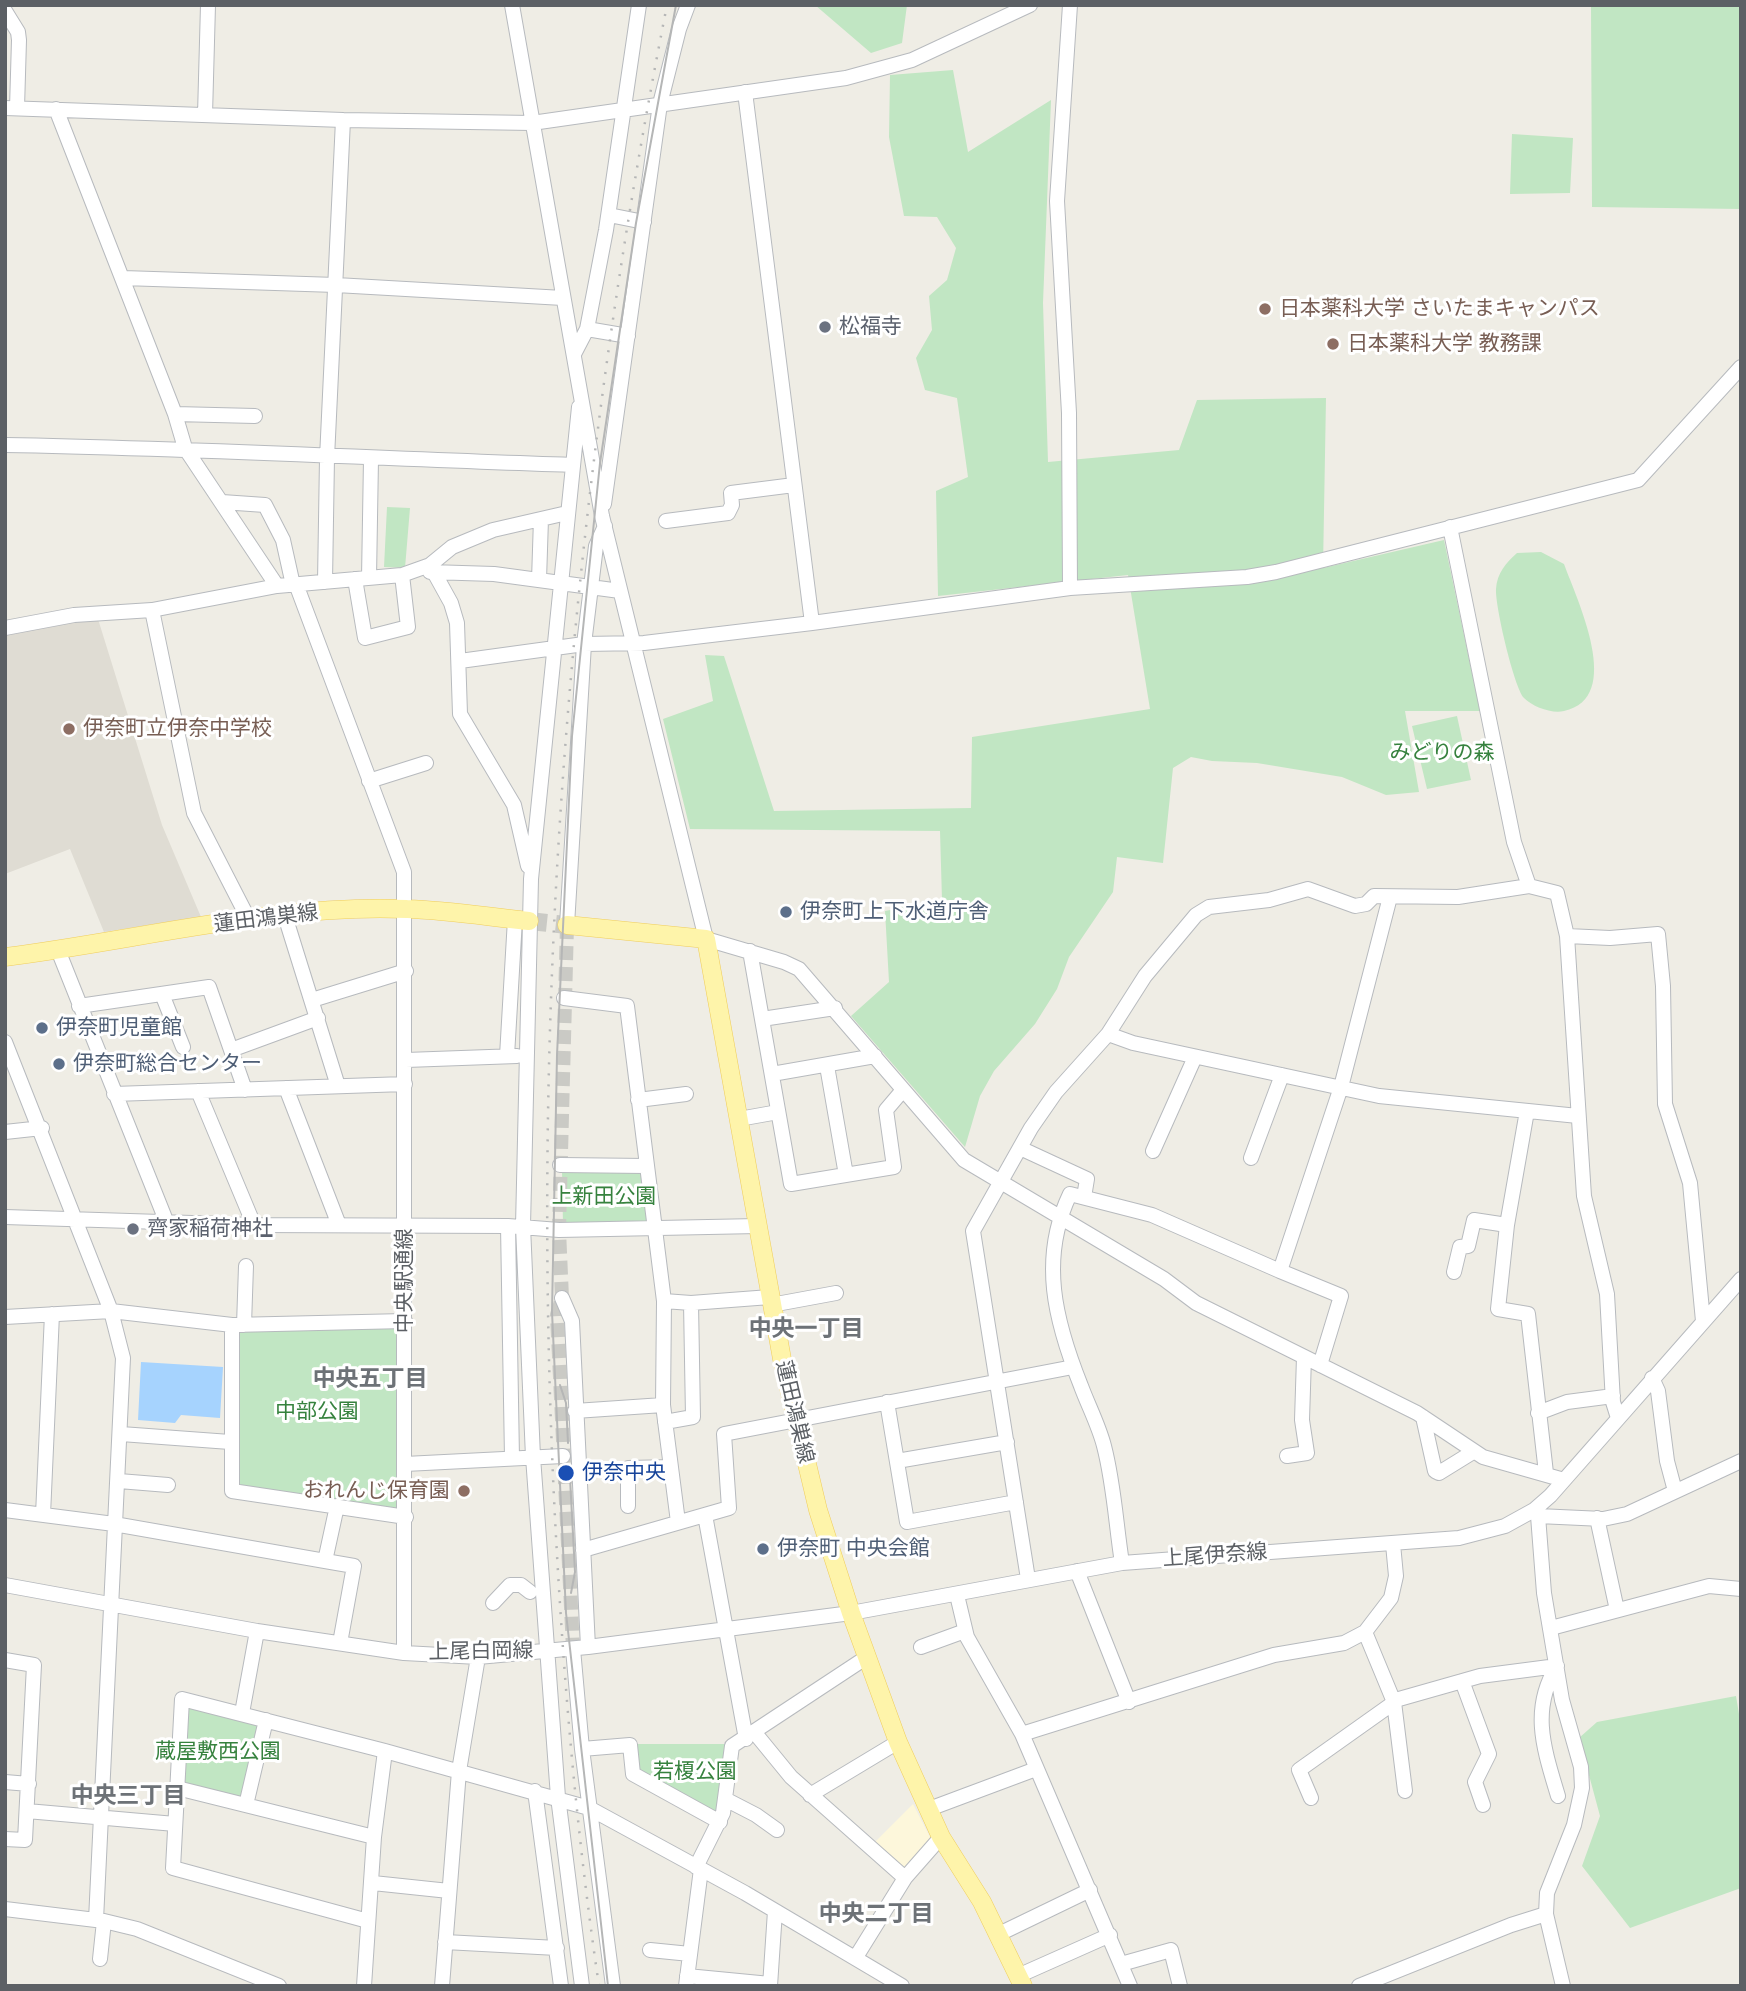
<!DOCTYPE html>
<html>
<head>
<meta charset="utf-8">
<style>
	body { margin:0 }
	#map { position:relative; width:1746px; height:1991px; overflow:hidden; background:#efede5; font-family:Helvetica,sans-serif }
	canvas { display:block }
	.frame { position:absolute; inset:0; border:7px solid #5c6065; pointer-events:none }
</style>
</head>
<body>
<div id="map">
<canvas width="1746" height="1991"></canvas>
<div class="frame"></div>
</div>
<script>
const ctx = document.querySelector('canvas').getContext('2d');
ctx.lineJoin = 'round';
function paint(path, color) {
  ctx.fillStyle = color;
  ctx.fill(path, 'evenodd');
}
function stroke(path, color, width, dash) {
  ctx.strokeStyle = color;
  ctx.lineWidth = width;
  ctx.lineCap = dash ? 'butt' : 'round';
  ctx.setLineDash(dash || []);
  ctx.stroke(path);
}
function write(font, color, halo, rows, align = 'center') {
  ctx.font = font + ' Helvetica,"Noto Sans JP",sans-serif';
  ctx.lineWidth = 6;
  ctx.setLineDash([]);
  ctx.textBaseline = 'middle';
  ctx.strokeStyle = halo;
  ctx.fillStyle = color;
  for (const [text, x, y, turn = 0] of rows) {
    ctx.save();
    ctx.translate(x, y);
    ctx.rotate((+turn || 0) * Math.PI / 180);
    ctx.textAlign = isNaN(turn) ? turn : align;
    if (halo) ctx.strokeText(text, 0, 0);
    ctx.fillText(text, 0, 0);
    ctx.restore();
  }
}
const commercial = new Path2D(`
	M913,1804L932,1841L903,1871L873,1844Z`);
const education = new Path2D(`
	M98,619L162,825L201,917L104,932L70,849L5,874V632L28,627Z`);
const green = new Path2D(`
	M815,5H907L902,43L871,53Z
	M1591,5H1741V209L1592,207Z
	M953,70L968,152L1051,100L1043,303L1048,462L1179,450L1197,400L1326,398L1323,568L1444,540L1480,711H1405L1419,792L1386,795L1342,777L1257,763L1212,761L1191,757L1173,768L1163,863L1117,857L1113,892L1069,957L1057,989L1035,1024L994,1071L980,1096L965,1147L851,1016L889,982L885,911L942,900L940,831L690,829L663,719L713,701L705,655L724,656L774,811L971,808L972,737L1150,709L1128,575L938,596L936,491L968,477L957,398L925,390L916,358L932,330L929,296L947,280L956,248L937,217L904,216L889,137L890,75Z
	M1512,134L1573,138L1570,193L1510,194Z
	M387,507L410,508L405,568L384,567Z
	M1541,552L1564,564C1577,600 1625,698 1564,711C1552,714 1533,707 1524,698C1514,687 1495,606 1496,589C1497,573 1506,563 1517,553Z
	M1457,716L1471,780L1427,789L1412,726Z
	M643,1169L648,1223L563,1226L562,1170Z
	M401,1327L397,1510L234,1488L235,1330Z
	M1736,1696L1741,1726V1888L1630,1928L1582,1866L1600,1816L1579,1738L1597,1722Z
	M184,1706L261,1726L242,1799L182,1785Z
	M635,1744H727L718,1812L713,1814L637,1773Z`);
const water = new Path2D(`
	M141,1362L223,1367L220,1418L181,1415L175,1423L138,1420Z`);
const minorTunnel = new Path2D(`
	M567,925L559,1230L562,1298L557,1315L573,1649`);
const majorTunnel = new Path2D(`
	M529,921L567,925`);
const minor = new Path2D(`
	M512,5L602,516L706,939L784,962L799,969L964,1160L1164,1279L1196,1303L1417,1413L1483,1457L1564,1480
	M1070,5L1057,201L1069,413L1070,588
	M5,11L18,32L19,40L17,108
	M745,92L812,623
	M5,108L343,120L532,123L846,78L912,60L1030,5
	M56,109L175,414L185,448L277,586
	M205,115L208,5
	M609,215L644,222
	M123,278L336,285L563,298
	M587,329L628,336
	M574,354L587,329L606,230L639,5
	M579,407L531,879L523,1226L533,1457L558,1797L582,1986
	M175,414L255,416
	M5,445C194,448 383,459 572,465
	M222,502L265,505L283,540L293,585
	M604,504L660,104L679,29L688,5
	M666,521L728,513L732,505L731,493L794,485
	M1450,527L1514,842L1529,886
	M430,565L451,603L457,623L460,714L514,805L528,866
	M430,572L494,574L620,591
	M369,578L371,459
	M355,579L365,638L408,627L402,575
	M539,580L541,519
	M325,582L327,458L343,120
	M296,584L404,872V1653
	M152,610L194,813L249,920
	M5,628L74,615L152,610L277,586L402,575L430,565L452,547L493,530L567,513
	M460,661L584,644L644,643L812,623L1070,588L1247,577L1276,572L1638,480L1741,367
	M369,781L426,763
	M285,916L338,1086
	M567,925L584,644L596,546L605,526
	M1567,936L1610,938L1658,934L1663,986L1665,1104L1690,1183L1703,1321
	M58,950L167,1223
	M750,951L791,1184L894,1167L886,1110L903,1090
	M162,994L183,1047
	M564,998L627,1006L664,1301L663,1405L678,1522
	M312,1000L406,971
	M79,1006L209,987L245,1090
	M762,1019L835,1008
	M1108,1034L1133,1043L1379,1096L1578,1116
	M5,1042L111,1311L123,1358L96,1920
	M231,1050L318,1018
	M507,1056L515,919
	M406,1060L517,1056
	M827,1066L846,1175
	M772,1074L875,1056
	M286,1088L339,1225
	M198,1091L254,1225
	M114,1094L405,1084
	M638,1100L686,1094
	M1527,1111L1507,1225L1498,1309L1528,1314L1546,1473
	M739,1119L778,1112
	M5,1132L42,1128
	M1020,1148L1087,1179L1084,1197
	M1153,1151L1195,1057
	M1251,1158L1282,1075
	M560,1165L646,1166
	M5,1217L254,1225L508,1226L559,1230L758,1226
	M508,1226L512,1458
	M1454,1272L1460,1247L1468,1246L1474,1220L1507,1225
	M562,1298L572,1321L588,1647
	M664,1301L691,1303L770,1297
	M771,1305L836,1293
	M5,1317L111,1311L232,1325L405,1321
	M232,1325V1491L406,1517
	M244,1325L246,1266
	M1320,1365L1341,1296L1280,1271L1341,1087L1390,897
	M1652,1378L1658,1391L1667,1461L1675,1491
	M887,1402L907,1522L1016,1502
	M575,1411L663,1405
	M1538,1413L1567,1402L1613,1396
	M1423,1417L1435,1471L1439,1473L1473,1452
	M665,1422L693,1417L691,1303
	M121,1434L230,1442
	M1287,1456L1307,1453L1302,1420L1304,1357
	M897,1461L1007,1442
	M405,1464L563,1456
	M119,1481L168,1485
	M628,1506V1468L671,1467
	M5,1510L114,1524L325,1561L337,1506
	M1534,1510L1538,1516L1544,1593L1562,1700L1581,1767L1582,1788L1574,1825L1547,1893L1546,1914L1563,1986
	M43,1515L52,1314
	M705,1515L746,1739
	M1538,1516L1603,1519L1627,1514L1741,1461
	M1597,1518L1617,1610
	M583,1550L729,1508L724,1434L1073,1367
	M325,1561L354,1566L340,1643
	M1122,1563C1116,1525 1114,1484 1104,1446C1099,1426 1088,1405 1081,1386C1055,1321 1039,1259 1070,1194L1152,1215L1280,1271
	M1077,1571L1129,1702
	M1028,1579L973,1231L1031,1128L1056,1092L1108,1034L1145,976L1196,915L1209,907L1269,900L1308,889L1355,906L1366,904L1374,896L1458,897L1529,886L1557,893L1567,936L1584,1196L1607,1294L1613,1402L1618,1418
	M5,1585L257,1631L404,1653L478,1657L588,1647L851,1613L1122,1563L1459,1538L1505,1526L1534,1510L1550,1496L1741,1279
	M957,1595L967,1637L1022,1734L1130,1986
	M493,1603L510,1585H521L530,1592
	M1551,1628L1709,1586L1741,1589
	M1365,1632L1394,1702L1405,1791
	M921,1647L965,1631
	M573,1649L582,1749L613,1986
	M5,1660L34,1665L25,1840L5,1839
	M1557,1666C1530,1710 1544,1749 1558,1796
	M1462,1681L1489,1754L1475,1782L1483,1805
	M242,1713L257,1631
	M755,1733L791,1777L905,1878
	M1022,1734L1274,1655L1344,1643L1365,1632L1391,1598L1396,1576L1393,1544
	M582,1749L630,1745L633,1774L720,1822
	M5,1782L29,1784
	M177,1788L374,1837
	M535,1791L561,1986
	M810,1795L898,1742
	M1311,1798L1299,1770L1399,1699L1480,1676L1557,1666
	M725,1799L756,1815L777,1830
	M246,1805L266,1720
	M929,1809L1036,1769
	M27,1811L175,1824
	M696,1867L723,1813L732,1746L867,1657
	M373,1883L449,1891
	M5,1909L104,1921L137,1929L279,1986
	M368,1921L173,1868L182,1699L385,1751L589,1808L745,1893L902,1986
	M999,1934L1090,1890
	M445,1942L557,1948
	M650,1950L690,1954
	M856,1957L905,1878L941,1837
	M100,1959L104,1921
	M1121,1964L1171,1950L1180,1986
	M1020,1975L1110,1935
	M687,1976L770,1984
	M364,1986L374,1837L385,1751
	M442,1986L459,1771L478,1657
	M686,1986L701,1869
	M770,1986L775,1911
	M1359,1986L1511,1925L1546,1914`);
const major = new Path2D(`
	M567,925L706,939L782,1359L818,1510L851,1613L898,1742L941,1837L982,1902L1023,1986
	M5,957C133,941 280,903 407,909C448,910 489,917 529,921`);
const tram = new Path2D(`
	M560,1385L566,1403L568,1443
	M570,1478L575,1572L571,1593
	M608,1986L566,1613L552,1312L557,1055L572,736L600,463L636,223L676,5`);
const rail = new Path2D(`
	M599,1986C575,1824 562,1661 554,1498C530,996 570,497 667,5`);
const markers = [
	[1265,309,7,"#8d6e63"],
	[825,327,7,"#6b7280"],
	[1333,344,7,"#8d6e63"],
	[69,729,7,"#8d6e63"],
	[786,912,7,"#5c6f8a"],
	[42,1028,7,"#5c6f8a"],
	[59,1064,7,"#5c6f8a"],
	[133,1229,7,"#6b7280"],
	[566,1473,9,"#1a4fb4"],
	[464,1491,7,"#8d6e63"],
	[763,1549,7,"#5c6f8a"]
];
const educationNames = [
	["日本薬科大学 さいたまキャンパス",1279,309],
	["日本薬科大学 教務課",1347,344],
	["伊奈町立伊奈中学校",83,729],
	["おれんじ保育園",450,1491,"right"]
];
const worshipNames = [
	["松福寺",839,327],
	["齊家稲荷神社",147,1229]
];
const parkNames = [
	["みどりの森",1442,753],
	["上新田公園",604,1197],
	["中部公園",317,1412],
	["蔵屋敷西公園",218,1752],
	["若榎公園",695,1772]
];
const serviceNames = [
	["伊奈町上下水道庁舎",800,912],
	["伊奈町児童館",56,1028],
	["伊奈町総合センター",73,1064],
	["伊奈町 中央会館",777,1549]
];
const streetNames = [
	["蓮田鴻巣線",266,919,-7],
	["中央駅通線",405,1281,-90],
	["蓮田鴻巣線",794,1412,77],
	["上尾伊奈線",1215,1556,-4],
	["上尾白岡線",481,1652,-1]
];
const transitNames = [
	["伊奈中央",582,1473]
];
const neighbourhoodNames = [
	["中央一丁目",806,1330],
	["中央五丁目",370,1380],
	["中央三丁目",128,1797],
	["中央二丁目",876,1915]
];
paint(commercial, '#fdf7db');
paint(education, '#dfdcd3');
paint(green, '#c1e6c3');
paint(water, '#a6d3fe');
stroke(minorTunnel, '#cacac5', 14, [14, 7]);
stroke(majorTunnel, '#cacac5', 18, [18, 9]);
stroke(minor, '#b7babe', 16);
stroke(major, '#efcd5d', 19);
stroke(minor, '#fff', 14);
stroke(major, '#fef4aa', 18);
stroke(tram, '#b5b6b6', 2);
stroke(rail, '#b5b6b6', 2.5, [2, 9]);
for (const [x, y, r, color] of markers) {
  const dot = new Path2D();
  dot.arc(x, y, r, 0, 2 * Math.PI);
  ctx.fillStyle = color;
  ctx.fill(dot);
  stroke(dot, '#fff', 2.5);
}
write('21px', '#785e54', '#fff', educationNames, 'left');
write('21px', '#5b616d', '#fff', worshipNames, 'left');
write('21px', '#36823e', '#fff', parkNames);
write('21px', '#4e5e75', '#fff', serviceNames, 'left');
write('21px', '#5c6065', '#fff', streetNames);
write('21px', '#164399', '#fff', transitNames, 'left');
write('bold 23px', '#6d7277', '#fff', neighbourhoodNames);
</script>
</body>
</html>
